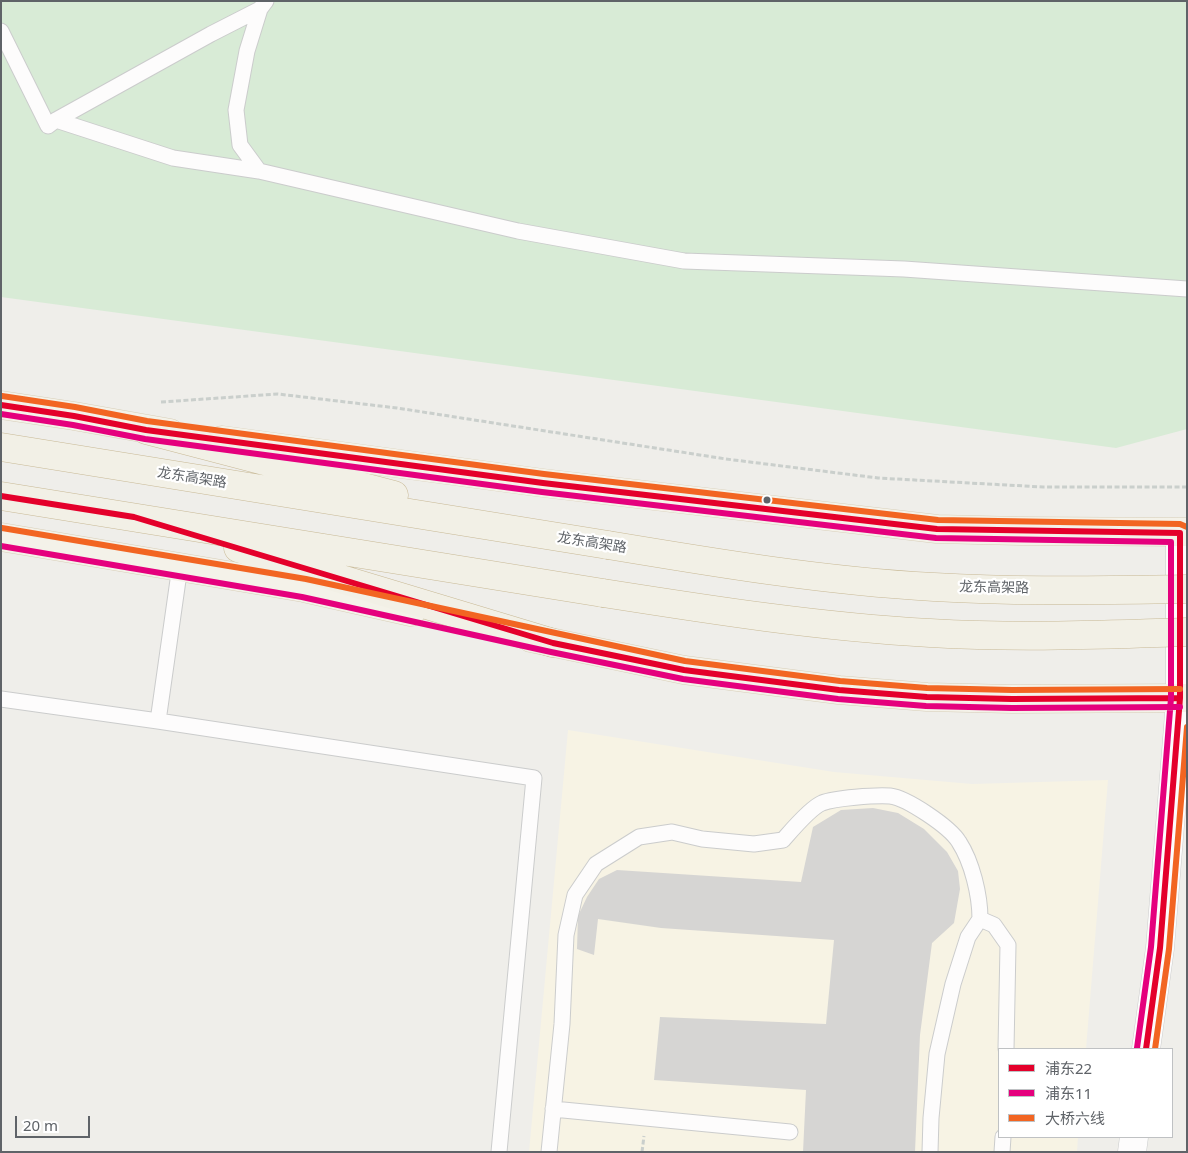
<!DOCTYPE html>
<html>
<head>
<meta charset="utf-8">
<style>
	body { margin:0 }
	#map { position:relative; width:1188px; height:1153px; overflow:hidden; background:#efeeea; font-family:"Noto Sans","Noto Sans SC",sans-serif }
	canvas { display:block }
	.frame { position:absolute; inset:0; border:2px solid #5f6368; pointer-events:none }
	.legend { position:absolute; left:998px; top:1048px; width:175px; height:90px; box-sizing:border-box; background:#fff; border:1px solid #bfc1c3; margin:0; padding:6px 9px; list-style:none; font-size:15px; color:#5f6368 }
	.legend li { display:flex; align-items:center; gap:10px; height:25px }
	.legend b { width:25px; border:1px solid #bfc1c3 }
	.scale { position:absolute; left:15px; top:1116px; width:75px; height:22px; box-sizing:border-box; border:2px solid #5f6368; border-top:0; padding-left:6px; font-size:15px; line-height:18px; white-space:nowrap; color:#5f6368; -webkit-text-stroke:4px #fff; paint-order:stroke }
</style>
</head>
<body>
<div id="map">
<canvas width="1188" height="1153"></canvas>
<div class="frame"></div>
<ul class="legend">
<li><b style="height:6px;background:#e4002b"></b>浦东22</li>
<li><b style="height:6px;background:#e5007d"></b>浦东11</li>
<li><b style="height:6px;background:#f26522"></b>大桥六线</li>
</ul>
<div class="scale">20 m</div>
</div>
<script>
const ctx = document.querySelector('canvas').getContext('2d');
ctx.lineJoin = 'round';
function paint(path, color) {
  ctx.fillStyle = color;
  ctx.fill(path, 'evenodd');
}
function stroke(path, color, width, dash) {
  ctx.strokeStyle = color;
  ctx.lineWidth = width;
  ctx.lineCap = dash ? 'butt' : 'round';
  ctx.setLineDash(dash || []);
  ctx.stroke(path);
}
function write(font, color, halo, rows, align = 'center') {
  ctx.font = font + ' "Noto Sans","Noto Sans SC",sans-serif';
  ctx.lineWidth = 4.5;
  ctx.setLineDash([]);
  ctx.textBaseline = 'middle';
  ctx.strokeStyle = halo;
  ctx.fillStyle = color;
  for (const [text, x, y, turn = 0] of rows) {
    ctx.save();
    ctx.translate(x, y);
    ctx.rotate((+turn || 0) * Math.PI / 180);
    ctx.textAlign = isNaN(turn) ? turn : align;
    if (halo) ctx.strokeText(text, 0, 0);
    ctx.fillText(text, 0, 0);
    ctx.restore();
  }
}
const commercial = new Path2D(`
	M568,730L834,772L972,784L1108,780L1086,1049H999V1137H1078L1077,1152H529Z`);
const green = new Path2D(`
	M1,1H1187V429L1116,448L1,297Z`);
const building = new Path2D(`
	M873,808L898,813L924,829L947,852L958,871L960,889L954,923L932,943L920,1035L915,1152H803L806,1090L654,1080L660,1017L826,1024L834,940L661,928L598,919L594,955L577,949L578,916L587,897L599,879L617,870L801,882L813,827L841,810Z`);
const path = new Path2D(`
	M161,402L278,394L397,408L726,459L878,478L1043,487H1187
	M642,1152L644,1136`);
const service = new Path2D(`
	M266,1L260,9L247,51L236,110L240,145L259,171L518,231L684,261L904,269L1187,289
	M1,31L48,126L56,120L211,34L260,9
	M56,120L173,158L259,171
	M1,699L158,721L180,566
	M158,721L534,778L499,1152
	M553,1109L790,1132
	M549,1152L562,1024L566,935L575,895L596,864L639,837L672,832L702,839L754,844L783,840C791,831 810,808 822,803C835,798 875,795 890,796C907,798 950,827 959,842C972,862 980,895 980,919
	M930,1152L931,1118L937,1054L953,984L968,937L980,919L994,925L1008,945L1006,1049
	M1002,1152L1003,1137`);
const tertiary = new Path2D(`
	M1146,1049L1160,948L1178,727L1180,698V533
	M1132,1152L1134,1137`);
const primary = new Path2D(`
	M1,405L74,416L170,433
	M222,440L543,483L937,529L1020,531L1187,532
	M1,537L304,588L411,612
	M531,638L684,670L839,690L927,697L1012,699L1187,698`);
const trunk = new Path2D(`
	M146,430L394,495
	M1,447L608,545
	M1,496L603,593
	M238,548L553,643`);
const trunkBridge = new Path2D(`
	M608,545C716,563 824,581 934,587C1018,592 1102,590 1187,589
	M603,593C711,610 820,627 930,633C1015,638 1101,635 1187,632`);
const bus1 = new Path2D(`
	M1,405L74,416L146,430L543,483L937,529L1180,533V698L1160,948L1146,1049
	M1,496L134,517L553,643L684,670L839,690L927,697L1012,699L1180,698`);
const bus2 = new Path2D(`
	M1,414L73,425L145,439L542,492L936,538L1171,542V698L1151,947L1137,1048
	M1,546L302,597L551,652L683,679L838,699L926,706L1012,708L1180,707`);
const bus3 = new Path2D(`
	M2,396L75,407L147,421L544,474L938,520L1180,524L1187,527
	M2,528L306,579L685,661L840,681L927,688L1012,690L1180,689
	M1155,1049L1169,949L1187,727`);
const markers = [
	[767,500,4.5,"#5f6368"]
];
const streetNames = [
	["龙东高架路",192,478,9],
	["龙东高架路",592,543,9],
	["龙东高架路",994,588,1]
];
paint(commercial, '#f7f3e4');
paint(green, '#d8ebd6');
paint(building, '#d6d5d3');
stroke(service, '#cbcccc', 17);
stroke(tertiary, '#cbcccc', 29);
stroke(primary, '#d7ceb8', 29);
stroke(trunk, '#c8b996', 29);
stroke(path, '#cacfcc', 3, [5, 2.5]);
stroke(service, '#fdfcfc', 15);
stroke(tertiary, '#fdfcfc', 28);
stroke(primary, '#f4f2e9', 28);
stroke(trunk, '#f2f0e6', 28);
stroke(trunkBridge, '#c8b996', 29, []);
stroke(trunkBridge, '#f2f0e6', 28);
stroke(bus1, '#e4002b', 6);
stroke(bus2, '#e5007d', 6);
stroke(bus3, '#f26522', 6);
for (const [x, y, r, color] of markers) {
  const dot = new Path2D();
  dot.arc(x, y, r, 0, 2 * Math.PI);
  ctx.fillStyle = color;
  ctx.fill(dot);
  stroke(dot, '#fff', 2);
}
write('14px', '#5f6368', '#fff', streetNames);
</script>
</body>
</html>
